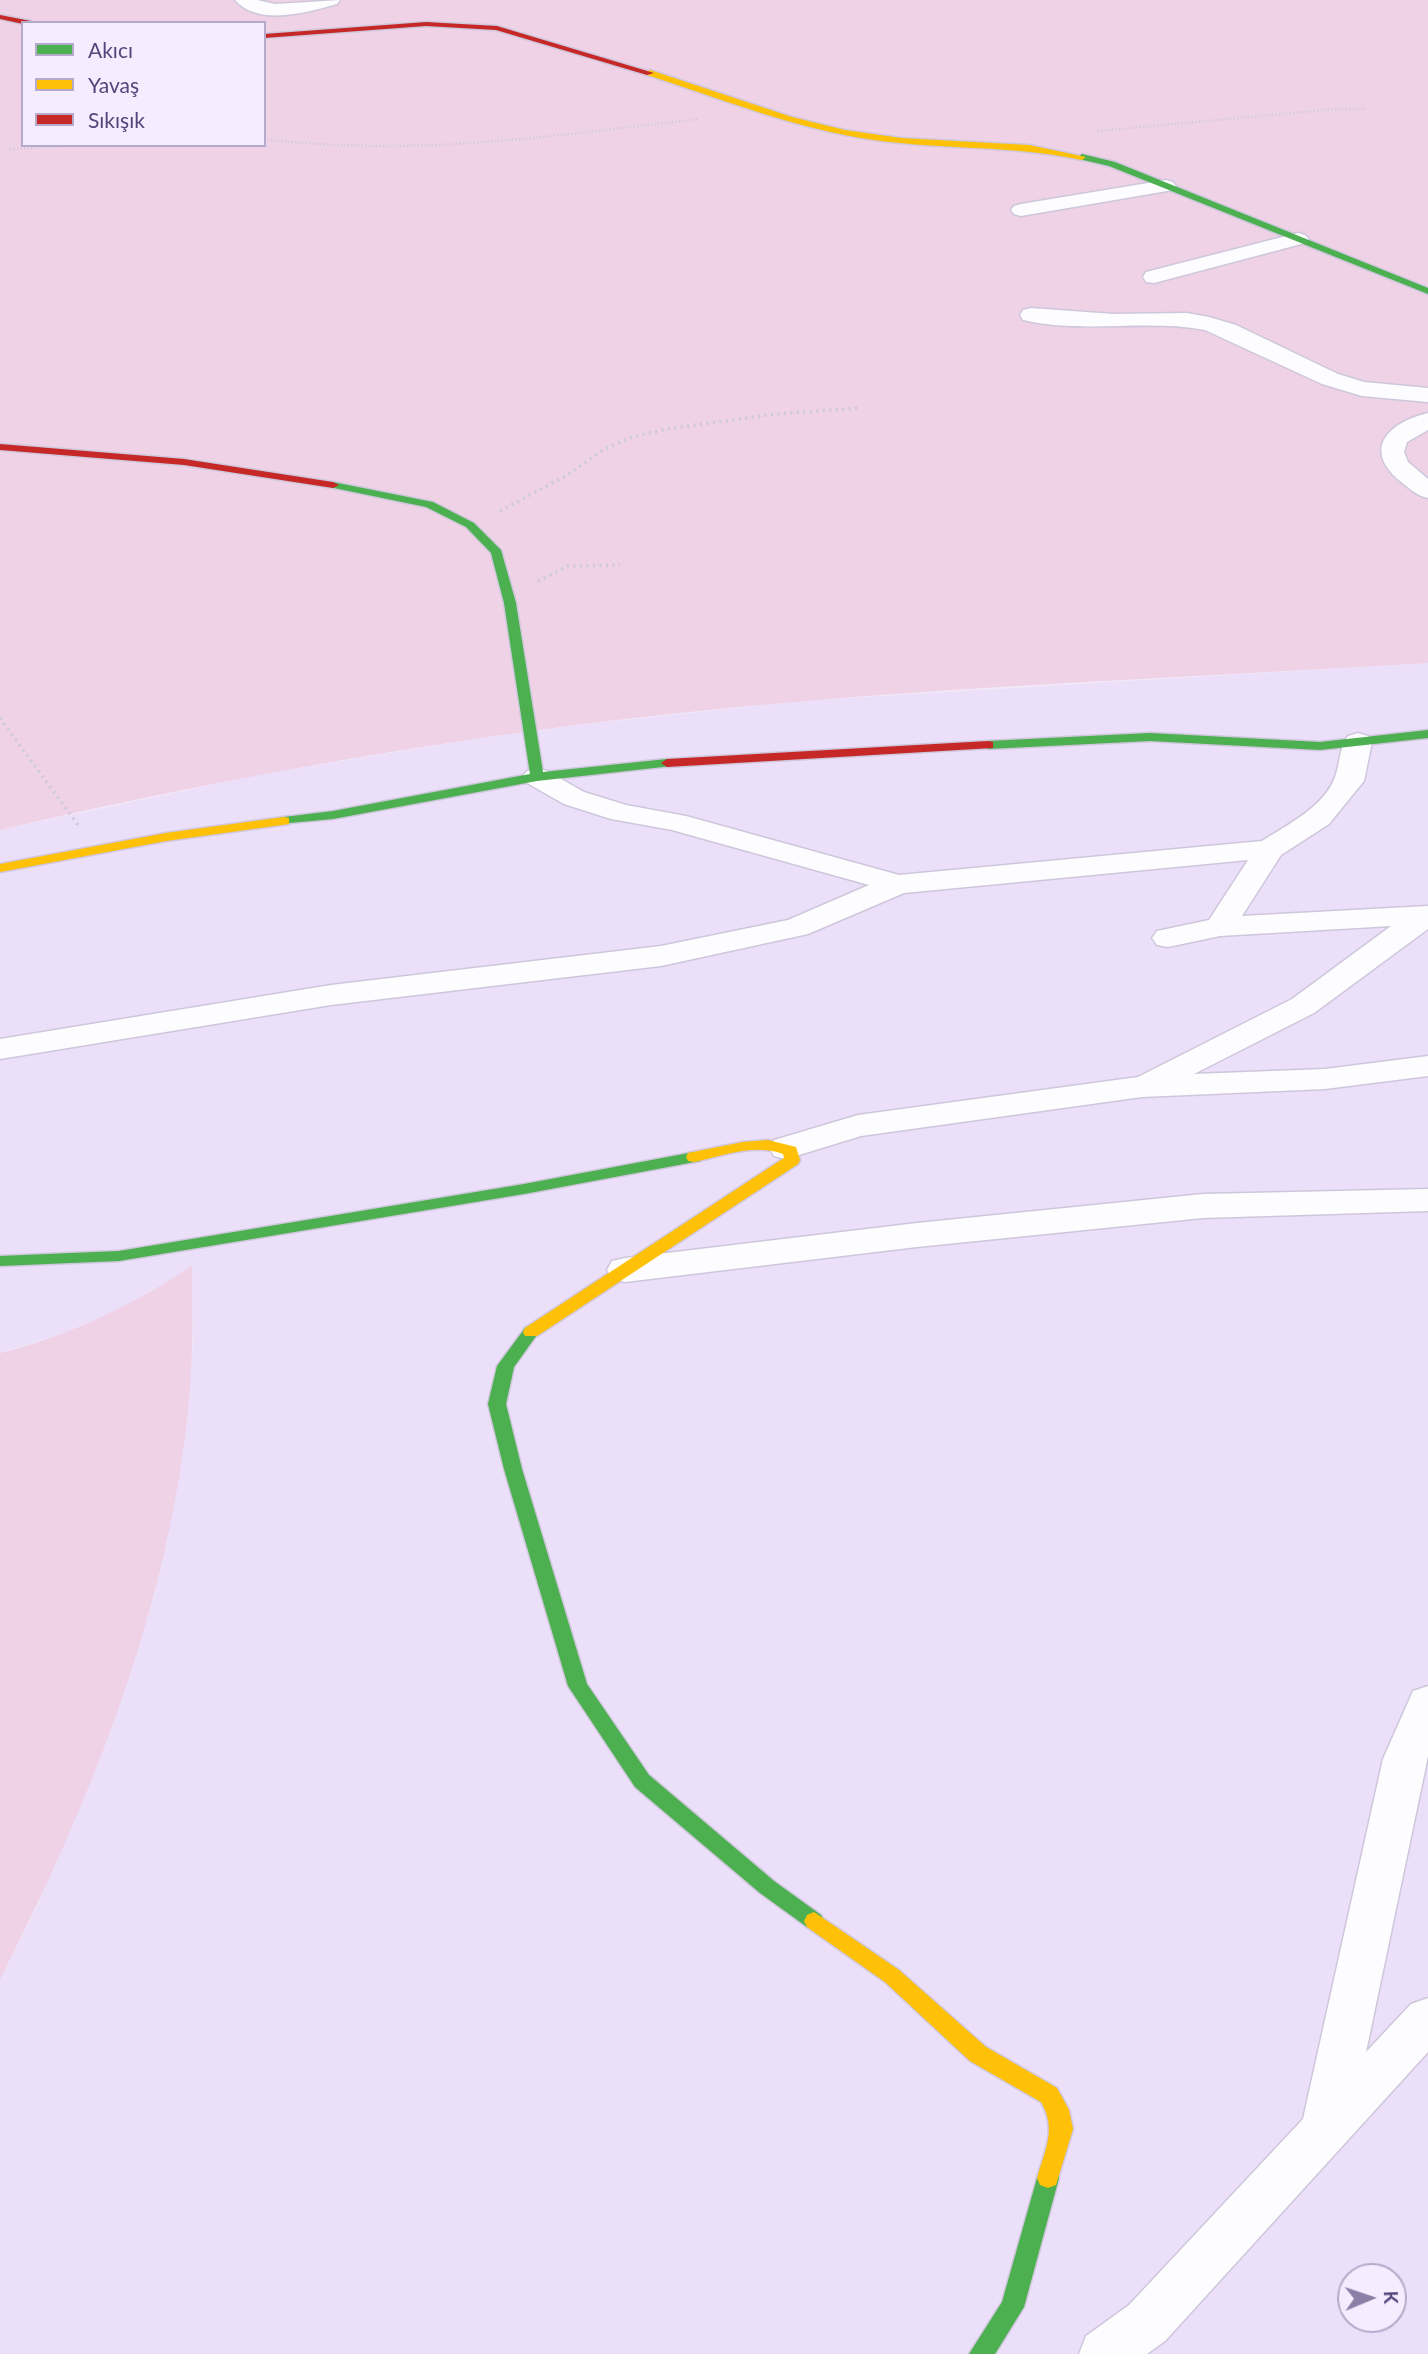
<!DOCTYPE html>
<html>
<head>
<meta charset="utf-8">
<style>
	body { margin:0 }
	#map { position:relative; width:1428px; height:2354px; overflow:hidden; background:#f1e9f8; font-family:Lato,sans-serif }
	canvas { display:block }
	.legend { position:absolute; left:21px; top:21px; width:245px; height:126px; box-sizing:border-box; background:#f6ecff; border:2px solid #b5aaca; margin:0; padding:9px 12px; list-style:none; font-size:21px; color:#54467a }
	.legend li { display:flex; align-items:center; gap:14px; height:35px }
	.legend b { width:35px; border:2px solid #b5aaca }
	.north { position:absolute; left:1337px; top:2263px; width:70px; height:70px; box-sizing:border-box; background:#f6ecff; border:2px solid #b5aaca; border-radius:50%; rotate:88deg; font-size:19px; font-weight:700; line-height:28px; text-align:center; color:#54467a }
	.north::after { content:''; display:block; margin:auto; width:24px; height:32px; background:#8b7fa6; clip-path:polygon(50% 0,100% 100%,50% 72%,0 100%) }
</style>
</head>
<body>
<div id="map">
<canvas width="1428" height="2354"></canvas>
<ul class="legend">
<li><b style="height:9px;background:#4caf50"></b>Akıcı</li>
<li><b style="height:9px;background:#ffc107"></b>Yavaş</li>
<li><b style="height:9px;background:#c62828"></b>Sıkışık</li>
</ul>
<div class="north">K</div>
</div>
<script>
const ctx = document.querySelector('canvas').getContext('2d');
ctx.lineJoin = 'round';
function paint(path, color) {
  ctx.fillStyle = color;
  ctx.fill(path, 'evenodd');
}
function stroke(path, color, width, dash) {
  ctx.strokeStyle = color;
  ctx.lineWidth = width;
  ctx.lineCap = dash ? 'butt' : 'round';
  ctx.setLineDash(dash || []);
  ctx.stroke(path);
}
const residential = new Path2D(`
	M1428,663V2354H0V1980L38,1905L154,1596L174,1505L187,1420L193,1341L192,1267L155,1291L112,1313L67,1332L0,1353V830L263,774L481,738L588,724L801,701ZM1351,2277H1393V2319H1351Z`);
const green = new Path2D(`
	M0,0H1428V663C1185,678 941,686 699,711C464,735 230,776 0,830ZM23,23H264V145H23Z
	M192,1266C193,1318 193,1369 187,1420C165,1618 89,1804 0,1980V1353C69,1336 133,1305 192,1266Z`);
const pathFar1 = new Path2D(`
	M1098,131L1335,109H1366
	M264,139C413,157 551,136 699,119
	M10,149L80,145`);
const path = new Path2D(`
	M500,511L569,474L603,450L632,437L667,429L776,414L859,408
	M538,581L568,566L620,565
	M0,718L78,825`);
const street = new Path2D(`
	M235,0H257L275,4L340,0L337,4C309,12 258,27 235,0Z
	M1166,180L1173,182L1176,186L1173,190L1021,216L1014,214L1011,210L1014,206L1021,204Z
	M1298,233L1305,235L1309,239L1305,243L1154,283L1146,282L1143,277L1146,272Z
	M1031,308L1113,314L1187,313L1209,317L1236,325L1338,374L1364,382L1428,388V402L1362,396L1322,384L1205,330C1146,319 1082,334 1023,320L1020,315L1023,310Z
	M1428,413V430L1407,442L1404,452L1408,462L1428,479V498C1417,496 1409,488 1400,481C1361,448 1390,422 1428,413Z
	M1358,733L1368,736L1372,742L1364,781L1359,787L1329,824L1281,855L1242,916L1428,906V929L1314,1013L1194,1074L1325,1069L1428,1056V1076L1325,1089L1142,1097L861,1136L786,1159L774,1156L769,1148L774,1140L858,1115L1138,1077L1292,999L1391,926L1220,936L1168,947L1157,945L1152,938L1157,931L1209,920L1248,860L904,893L808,934L661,966L331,1005L0,1059V1039L331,985L661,946L788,920L869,885L672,830L611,819L564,804L527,783L522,777L527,771L537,768L547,771L584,792L626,805L686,816L899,875L1262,841C1287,825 1325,806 1335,777C1340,764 1339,748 1348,736Z
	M1428,1189V1211L1203,1218L917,1247L625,1282L612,1279L607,1270L612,1261L625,1258L917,1223L1203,1194Z
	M1428,1686V1756L1366,2052L1411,2004L1428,1998V2052L1165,2341L1147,2354H1079L1086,2336L1129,2305L1303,2119L1383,1759L1413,1691Z`);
const fast = new Path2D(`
	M1082,154L1115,162L1428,288V294L1109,166L1079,159L1078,157Z
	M333,482L433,502L474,523L501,550L516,603L543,772L667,759L673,763L672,766L537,781L333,819L279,824V818L284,817L333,811L530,774L504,603L491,553L466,527L426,507L329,487L327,485Z
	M1428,730V738L1320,750L1150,741L988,749L982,745L988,741L1150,733L1320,742Z
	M694,1152L700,1153L702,1157L700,1161L524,1194L119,1261L0,1266V1256L119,1251L524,1184Z
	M531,1326L539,1332L514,1367L506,1404L522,1469L587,1684L649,1775L774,1881L821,1915L824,1921L821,1927L814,1930L807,1927L760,1893L635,1787L568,1686L504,1469L488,1404L497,1366L525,1328Z
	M1048,2168L1056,2171L1059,2178L1024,2307L995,2354H969L1002,2302L1037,2178L1040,2171Z`);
const slow = new Path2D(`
	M650,70L792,117L845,130L901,138L1029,145L1086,157L1082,160C1013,145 943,150 874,140C796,129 722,99 647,75L646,73Z
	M284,817L289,818V824L166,841L0,872V864L166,833Z
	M768,1140L796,1147L800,1160L798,1164L537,1336H525L523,1332L525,1328L784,1158L783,1154C755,1143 722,1156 694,1162L688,1161L686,1157L688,1153L743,1142Z
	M814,1912L899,1970L986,2047L1057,2088L1069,2110L1073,2129L1056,2185L1048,2188L1040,2185L1037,2178C1045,2150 1057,2129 1041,2102L970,2061L885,1982L807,1927L804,1921L807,1915Z`);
const jam = new Path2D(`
	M0,15L31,21L32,23L23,24L0,19Z
	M426,22L497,26L654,73L647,75L496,30L426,26L264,38V34Z
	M0,444L184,459L333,482L339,485L333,488L184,465L0,450Z
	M988,741L993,742V748L667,767L661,763L667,759Z`);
paint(residential, '#ecdffa');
paint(green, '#efd2e6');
stroke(street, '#cec7db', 3);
stroke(fast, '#cfc7dc', 3);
stroke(slow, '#cfc7dc', 3);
stroke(jam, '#cfc7dc', 3);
stroke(pathFar1, '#cdc9da', 2.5, [1, 2.5]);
stroke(path, '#cdc9da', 3.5, [2, 4.5]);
paint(street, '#fdfcfe');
paint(fast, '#4caf50');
paint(slow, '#ffc107');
paint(jam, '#c62828');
</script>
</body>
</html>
